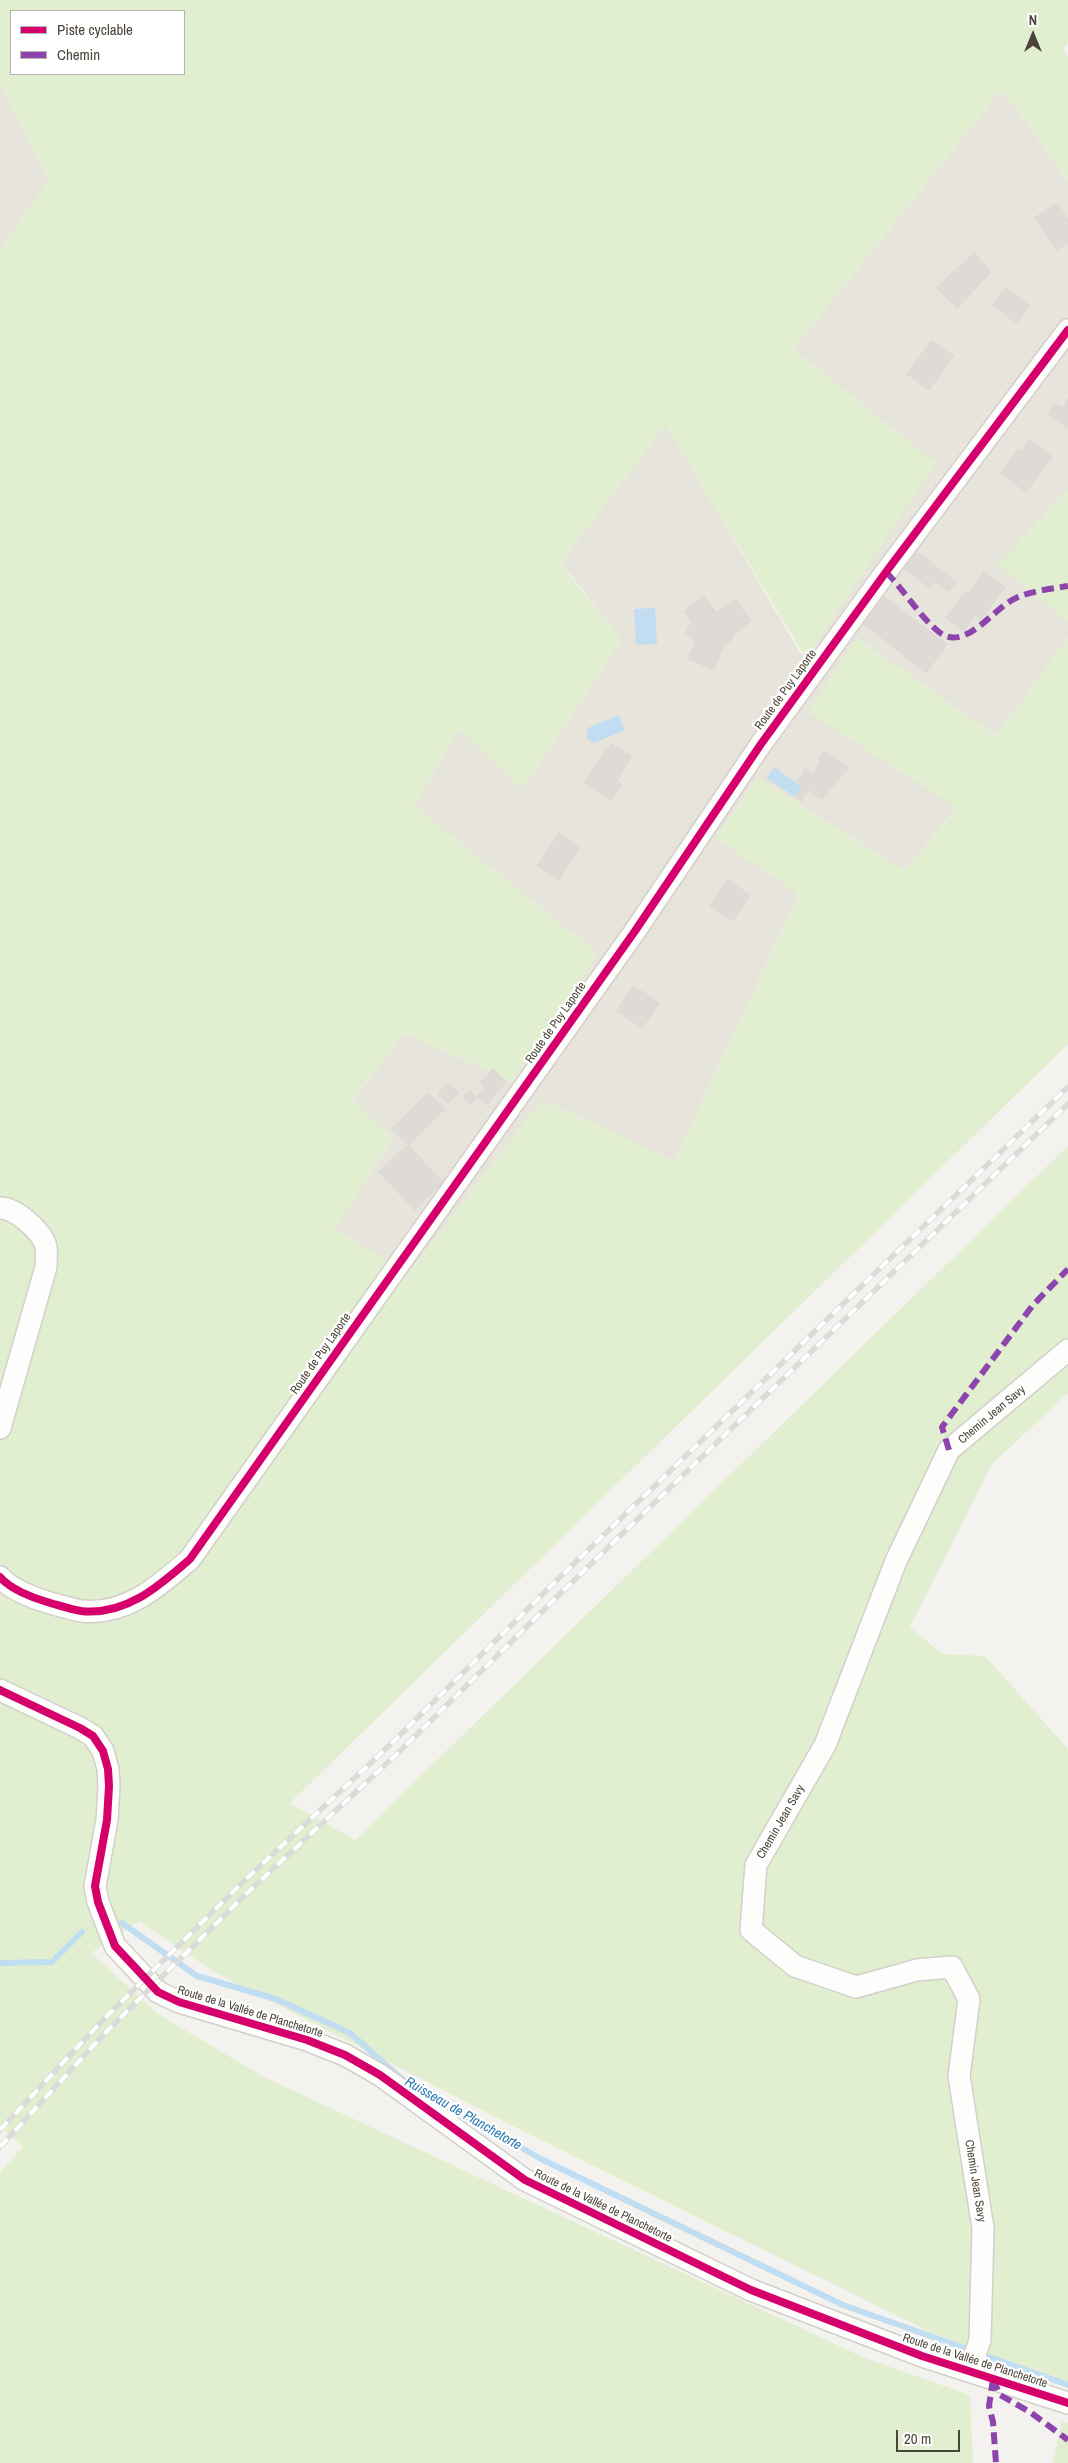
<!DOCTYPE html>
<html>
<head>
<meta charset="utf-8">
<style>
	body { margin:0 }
	#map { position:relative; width:1068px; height:2463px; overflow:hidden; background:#f4f2ee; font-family:"Archivo Narrow",sans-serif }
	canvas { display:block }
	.legend { position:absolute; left:10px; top:10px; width:175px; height:65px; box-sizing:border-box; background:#fff; border:1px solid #b7b4b0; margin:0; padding:6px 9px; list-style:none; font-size:15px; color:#4b4439 }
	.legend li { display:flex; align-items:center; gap:10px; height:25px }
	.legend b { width:25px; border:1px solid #b7b4b0 }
	.north { position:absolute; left:1008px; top:10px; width:50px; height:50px; -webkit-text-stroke:4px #fff; paint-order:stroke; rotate:0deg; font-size:14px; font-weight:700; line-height:20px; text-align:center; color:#4b4439 }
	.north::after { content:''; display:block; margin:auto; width:18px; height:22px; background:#4b4439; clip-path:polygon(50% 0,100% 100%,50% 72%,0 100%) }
	.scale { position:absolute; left:896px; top:2430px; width:64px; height:22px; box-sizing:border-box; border:2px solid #4b4439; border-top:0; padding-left:6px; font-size:15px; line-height:18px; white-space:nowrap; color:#4b4439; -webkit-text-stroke:4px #fff; paint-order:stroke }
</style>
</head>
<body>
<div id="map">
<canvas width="1068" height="2463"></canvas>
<ul class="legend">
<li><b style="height:6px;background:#d6006c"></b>Piste cyclable</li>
<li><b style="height:6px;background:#8e44ad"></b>Chemin</li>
</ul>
<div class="north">N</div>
<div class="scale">20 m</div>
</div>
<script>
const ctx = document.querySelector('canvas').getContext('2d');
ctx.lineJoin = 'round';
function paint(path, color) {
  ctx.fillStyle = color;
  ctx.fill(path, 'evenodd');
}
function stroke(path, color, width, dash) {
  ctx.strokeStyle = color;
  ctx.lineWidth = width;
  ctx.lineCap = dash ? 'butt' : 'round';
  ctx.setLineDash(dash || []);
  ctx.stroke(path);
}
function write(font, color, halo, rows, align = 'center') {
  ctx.font = font + ' "Archivo Narrow",sans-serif';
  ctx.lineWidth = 4.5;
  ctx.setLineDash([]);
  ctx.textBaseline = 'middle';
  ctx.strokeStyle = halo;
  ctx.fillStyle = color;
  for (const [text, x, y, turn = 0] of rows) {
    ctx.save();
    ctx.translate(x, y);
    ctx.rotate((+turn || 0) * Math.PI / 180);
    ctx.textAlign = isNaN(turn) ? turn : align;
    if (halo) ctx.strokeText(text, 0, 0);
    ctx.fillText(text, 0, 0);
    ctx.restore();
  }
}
const residential = new Path2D(`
	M0,85L49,180L0,249Z
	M1002,89L1068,181V490L998,565L1068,621V638L996,736L857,638L809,712L957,807L905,871L758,778L715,838L800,893L674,1161L542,1100L408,1274L334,1229L393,1138L352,1100L405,1033L513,1082L598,954L414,806L459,730L523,788L621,640L561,562L666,424L799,651L806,658L935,463L793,349Z`);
const green = new Path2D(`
	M0,0H1068V42L1063,50L1068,57V181L1002,89L793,349L935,463L806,659L666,425L561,562L577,585L622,640L523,789L459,730L414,806L598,954L513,1082L405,1033L352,1099L393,1138L334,1229L408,1274L542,1100L674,1161L800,894L715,838L758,778L905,871L957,808L808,712L857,638L996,736L1068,638V1044L290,1803L355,1840L1068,1146V1393L992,1464L910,1627L942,1654L985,1656L1068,1749V2382L936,2335L511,2125L216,1973L139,1921L91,1953L158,2014L264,2077L865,2358L970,2395L973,2463H0V2172L23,2147L0,2125V249L49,179L0,84ZM11,11H184V74H11Z
	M1068,490V621L997,565Z
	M1062,2421L1068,2423V2463H1053Z`);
const water = new Path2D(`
	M655,608L657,644L636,645L634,609Z
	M619,715L625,730L594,743L586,738L588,728Z
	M774,767L802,787L795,797L767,778Z`);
const stream = new Path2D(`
	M122,1923L197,1976L276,1999L350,2033L402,2079L541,2159L843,2305L1068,2385
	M0,1963L52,1962L82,1932`);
const building = new Path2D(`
	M1057,203L1068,219V243L1057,250L1035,218Z
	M974,253L991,272L957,308L937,288Z
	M1006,288L1029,305L1016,323L993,305Z
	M932,341L954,356L929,390L907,374Z
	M1068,399V428L1048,414L1055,403L1062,408Z
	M1030,440L1052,457L1026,492L1001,473L1018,450L1021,452Z
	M917,552L956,582L949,591L935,581L930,588L905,569Z
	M984,572L1005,587L981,619L958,602L963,595L969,592Z
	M704,596L716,613L735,599L751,621L734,634L731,631L722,638L725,640L714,670L688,659L700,632L684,612Z
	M884,597L919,623L897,650L864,624Z
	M958,602L975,615L964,631L946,618Z
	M692,622L700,632L695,642L686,633Z
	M919,623L947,644L926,673L897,650Z
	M731,631L734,634L731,640L722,647L725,640L722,638Z
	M612,744L631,756L607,798L584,782L603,754Z
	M825,751L848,768L822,799L801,785L810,772L812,774L821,762L818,760Z
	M806,769L810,772L801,785L797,782Z
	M619,782L622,785L611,800L607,798Z
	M802,787L808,791L801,801L795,797Z
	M559,833L580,848L559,880L538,866Z
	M728,880L750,895L732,921L710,906Z
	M634,986L659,1003L642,1028L617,1011Z
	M493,1069L506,1082L486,1105L477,1097L485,1088L480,1083Z
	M449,1083L459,1093L448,1104L438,1094Z
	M470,1091L477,1097L470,1105L463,1099Z
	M429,1093L445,1109L408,1145L392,1129Z
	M408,1145L443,1182L415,1210L379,1172Z`);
const minor = new Path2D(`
	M0,1208C16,1208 43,1232 46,1247C47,1254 46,1261 46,1267L0,1428
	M0,1577C10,1589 33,1598 47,1602C58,1605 70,1609 81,1611C126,1616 159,1586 190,1559L635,931L761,744L886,572L1068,330
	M0,1690L80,1728L93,1736L103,1751L108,1769L109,1786L107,1820L95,1886L98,1902L115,1946L158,1992L179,2002L307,2040L345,2055L380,2075L525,2180L751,2290L922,2356L1068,2403
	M970,2370L980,2340L983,2228L959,2076L969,1999L952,1967L917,1970L856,1987L795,1966L751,1930L756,1865L825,1745L896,1561L949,1450L1068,1350`);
const rail = new Path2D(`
	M0,2130L101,2022L243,1882L392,1743L557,1580L1068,1087
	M0,2147L108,2030L246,1894L399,1752L565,1589L1068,1104`);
const quiet = new Path2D(`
	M886,572C903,589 921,618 939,632C965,653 993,608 1016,598C1031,591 1051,589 1068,586
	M949,1450L942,1427L1033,1305L1068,1269
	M993,2379L1000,2395L1030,2412L1068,2440
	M993,2379L989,2406L993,2422L996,2463`);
const cycleway = new Path2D(`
	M0,1577C10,1589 33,1598 47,1602C58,1605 70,1609 81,1611C126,1616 159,1586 190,1559L635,931L761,744L886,572L1068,330
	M0,1690L80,1728L93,1736L103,1751L108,1769L109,1786L107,1820L95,1886L98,1902L115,1946L158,1992L179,2002L307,2040L345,2055L380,2075L525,2180L751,2290L922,2356L1068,2403`);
const streetNames = [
	["Route de Puy Laporte",786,690,-54],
	["Route de Puy Laporte",556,1023,-55],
	["Route de Puy Laporte",321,1354,-55],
	["Chemin Jean Savy",992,1415,-40],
	["Chemin Jean Savy",781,1822,-60],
	["Route de la Vallée de Planchetorte",250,2012,17],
	["Chemin Jean Savy",975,2181,81],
	["Route de la Vallée de Planchetorte",603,2206,26],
	["Route de la Vallée de Planchetorte",975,2361,18]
];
const waterNames = [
	["Ruisseau de Planchetorte",463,2114,30]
];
paint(residential, '#e7e4dc');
paint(green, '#e1eecf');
paint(water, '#c0ddf1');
stroke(stream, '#c0ddf1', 6);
paint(building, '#dedbd6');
stroke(building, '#dcd9d4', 1);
stroke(minor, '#d2d0cb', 24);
stroke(minor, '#fdfdfc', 21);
stroke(rail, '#dbdbda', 5.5);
stroke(rail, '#fff', 4, [11]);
stroke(quiet, '#8e44ad', 6, [12, 6]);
stroke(cycleway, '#d6006c', 8);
write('12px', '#4b4439', '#fff', streetNames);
write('italic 14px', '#2e7ab2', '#fff', waterNames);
</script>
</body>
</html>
